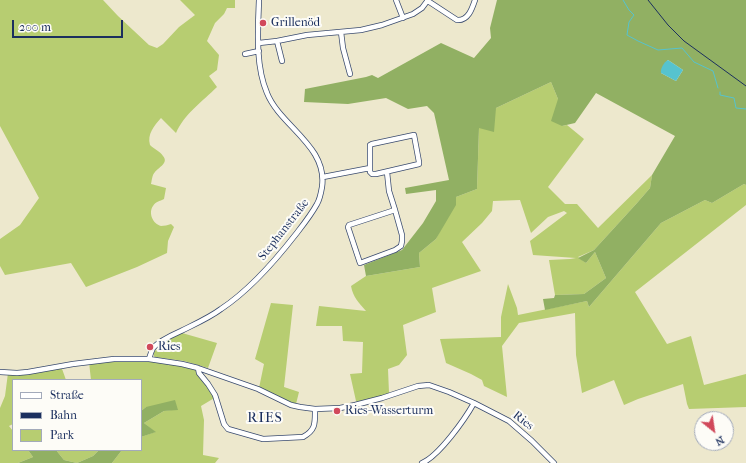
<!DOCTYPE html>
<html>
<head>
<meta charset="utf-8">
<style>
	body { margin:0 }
	#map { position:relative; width:746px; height:463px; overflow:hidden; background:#ede8cd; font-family:"IM FELL French Canon",serif }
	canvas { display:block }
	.legend { position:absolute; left:12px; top:379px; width:130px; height:72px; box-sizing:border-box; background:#fdfcf7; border:1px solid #a3aaba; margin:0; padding:5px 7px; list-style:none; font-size:12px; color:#1b2f5e }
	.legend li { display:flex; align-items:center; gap:8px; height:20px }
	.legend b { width:20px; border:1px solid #a3aaba }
	.north { position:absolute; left:694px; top:411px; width:40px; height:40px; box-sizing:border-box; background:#fdfcf7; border:1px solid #a3aaba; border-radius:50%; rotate:150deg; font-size:11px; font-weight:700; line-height:16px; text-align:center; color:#1b2f5e }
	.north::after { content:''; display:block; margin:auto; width:14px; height:18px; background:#d1495b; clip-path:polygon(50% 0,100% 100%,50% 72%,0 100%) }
	.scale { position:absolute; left:12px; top:20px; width:111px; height:18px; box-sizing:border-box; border:2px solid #1b2f5e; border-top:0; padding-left:5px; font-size:12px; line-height:14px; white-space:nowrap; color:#1b2f5e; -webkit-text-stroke:3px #fdfcf7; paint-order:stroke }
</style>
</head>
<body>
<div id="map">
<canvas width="746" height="463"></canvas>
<ul class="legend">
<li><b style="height:5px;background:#fff"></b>Straße</li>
<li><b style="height:5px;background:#1b2f5e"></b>Bahn</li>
<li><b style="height:11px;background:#b7cd71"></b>Park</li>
</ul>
<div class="north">N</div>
<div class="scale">200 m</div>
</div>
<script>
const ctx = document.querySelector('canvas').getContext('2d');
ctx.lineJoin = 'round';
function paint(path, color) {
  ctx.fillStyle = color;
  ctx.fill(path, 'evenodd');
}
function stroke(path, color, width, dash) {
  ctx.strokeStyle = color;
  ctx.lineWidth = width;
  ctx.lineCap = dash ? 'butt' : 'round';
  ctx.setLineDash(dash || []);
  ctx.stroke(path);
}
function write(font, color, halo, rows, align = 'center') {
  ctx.font = font + ' "IM FELL French Canon",serif';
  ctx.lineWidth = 4;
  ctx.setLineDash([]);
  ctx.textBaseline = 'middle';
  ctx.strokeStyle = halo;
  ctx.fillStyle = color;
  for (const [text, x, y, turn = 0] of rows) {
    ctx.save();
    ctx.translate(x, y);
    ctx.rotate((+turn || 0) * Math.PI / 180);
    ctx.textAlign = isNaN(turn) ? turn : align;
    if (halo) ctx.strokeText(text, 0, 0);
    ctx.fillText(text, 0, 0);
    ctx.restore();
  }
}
const green = new Path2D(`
	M0,0H103L118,16L149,45L157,48L163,44L179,27L195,15L180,0H235V8H227L224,14L215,23L207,41L219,55L217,70L209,76L217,87C203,101 184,114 176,133L161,118C154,126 147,134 150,145C154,149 160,151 163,156C169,163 159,167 155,172C152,175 152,180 151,184L166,188L164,199C160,201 155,202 153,206C148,213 153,224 161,226C164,226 168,225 171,224L174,227L168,241L167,253L137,267L86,287L71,263L5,275L0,266V239L20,225L39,198L0,126Z
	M551,82L558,99L562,126L567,125L584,139L548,187L565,204H577L598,228L652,175L650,188L637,203L594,250L578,257L586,263L595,252L606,278L584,294L555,295L549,260L570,259L576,258L533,255L530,241L567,213L564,211L548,217L531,233L520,200L493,201L492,211L482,223L462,242L481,271L432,288L436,312L403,325L407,355L399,365L388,369L389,393L380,397L357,402L356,401L350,374L362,373L363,342L343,341L342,326H316L319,306L366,311C359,303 353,297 351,286L366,276L420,267L419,253L436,239L456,197L477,189L479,128L496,108Z
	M744,184L746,185V205L635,292L667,344L691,336L704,385L746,374V407L689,409L687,404L683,384L638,399L624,405L614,380L582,393L576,355L575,313L519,323L502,346L507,397L484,386L482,380L471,374L446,363L440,339L501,337V317L508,284L517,308L518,315L587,301L589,307L661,223L705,200L712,203Z
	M271,303L293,305L284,387L299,392L296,404H294L259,388L264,364L255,359Z
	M182,333L217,343L208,368L184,361L155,357L154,356V352C162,343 171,338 182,333Z
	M138,359L198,368L216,397L201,406L204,420L203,455L219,458L215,463H112L122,450H141V437L155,432L144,423L164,411L178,409L146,407L141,411V380H91L89,362Z
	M61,366L66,380H13V424L9,426L13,431V450H28L33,457L18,463H0V408L5,396L8,373Z
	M56,450H99L93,456L77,463L64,460Z`);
const forest = new Path2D(`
	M497,0H746V185L744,184L712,203L705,200L661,223L589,307L587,301L545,310L543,299L554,298L555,295L584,294L606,278L595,252L586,263L578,258L594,250L637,203L650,188L652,175L675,136L596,93L575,123L562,126L551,121L558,99L551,82L496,108L494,132L479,128L477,189L456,197V205L436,239L419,253L420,267L366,276L364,265L402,250L423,223L436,201V190L406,194L405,188L449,180L434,113L427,106L408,109L386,98L348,104L304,102L305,89L366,77L372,75L378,78L441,43L474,58L491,38L490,28ZM668,60L683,70L676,81L661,73L667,61Z
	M175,400L178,410L164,411L144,423L156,432L141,437V411L146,407Z
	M28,450H56L64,460L77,463L93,456L99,450H122L112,463H18L33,457Z`);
const water = new Path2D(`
	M668,60L683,70L676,81L661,73C660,69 664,62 668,60Z`);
const stream = new Path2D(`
	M623,0L629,10L634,15L629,22L627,35L638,41L658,50L682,48L694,62L713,71L718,88
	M720,92V95L734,98L736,108L746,109`);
const minor = new Path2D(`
	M396,0L403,18
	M428,1L457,20C468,21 472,9 475,0
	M341,32L343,48L350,74
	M277,41L282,61
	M259,43L277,41L307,35L361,30L382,25L413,14L422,8L428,0
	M245,54L259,51
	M387,172L389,191L395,210L349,225L348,227L360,263L395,250L401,246L402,241V235L395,210
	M323,177L370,168V145L372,144L414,135L419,162V164L376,174H372L370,172V168
	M149,359C150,356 151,352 153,348C160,340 172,335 181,331C195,324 209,318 221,309C250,290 275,261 296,234C303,225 311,215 317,204C320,199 321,193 322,187C328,146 280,126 267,93C255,65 258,29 259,0
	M198,368L199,373L208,384L215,395L224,424L228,429L263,439L303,437C316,430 315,423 315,409
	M0,372L17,373L28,372L73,364L114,359H149L182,364L198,368L258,389L291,405L300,407L315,409L340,408L355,405L382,398L418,386L429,385L449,392L474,403L509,421L532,441L554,463
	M422,463C439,456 465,419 474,403`);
const rail = new Path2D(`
	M648,0L668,25L684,41L746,86`);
const markers = [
	[263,23,4,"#d1495b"],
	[150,347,4,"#d1495b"],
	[337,411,4,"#d1495b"]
];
const poiNames = [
	["Grillenöd",271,23],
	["Ries",158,347],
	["Ries-Wasserturm",345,411]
];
const streetNames = [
	["Stephanstraße",284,230,-52],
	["Ries",523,421,38]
];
const quarterNames = [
	["RIES",265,419]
];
paint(green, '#b7cd71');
paint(forest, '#91b063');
paint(water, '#56c3ce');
stroke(stream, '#56c3ce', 1);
stroke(minor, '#3a4b6f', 6);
stroke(minor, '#fff', 4.5);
stroke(rail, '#1b2f5e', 1);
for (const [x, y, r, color] of markers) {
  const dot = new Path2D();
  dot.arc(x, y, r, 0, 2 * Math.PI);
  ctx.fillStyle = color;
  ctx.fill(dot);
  stroke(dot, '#fdfcf7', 1.5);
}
write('12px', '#1b2f5e', '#fdfcf7', poiNames, 'left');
write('12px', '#1b2f5e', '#fdfcf7', streetNames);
ctx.letterSpacing = '1px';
write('14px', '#1b2f5e', '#fdfcf7', quarterNames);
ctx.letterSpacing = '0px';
</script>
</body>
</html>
